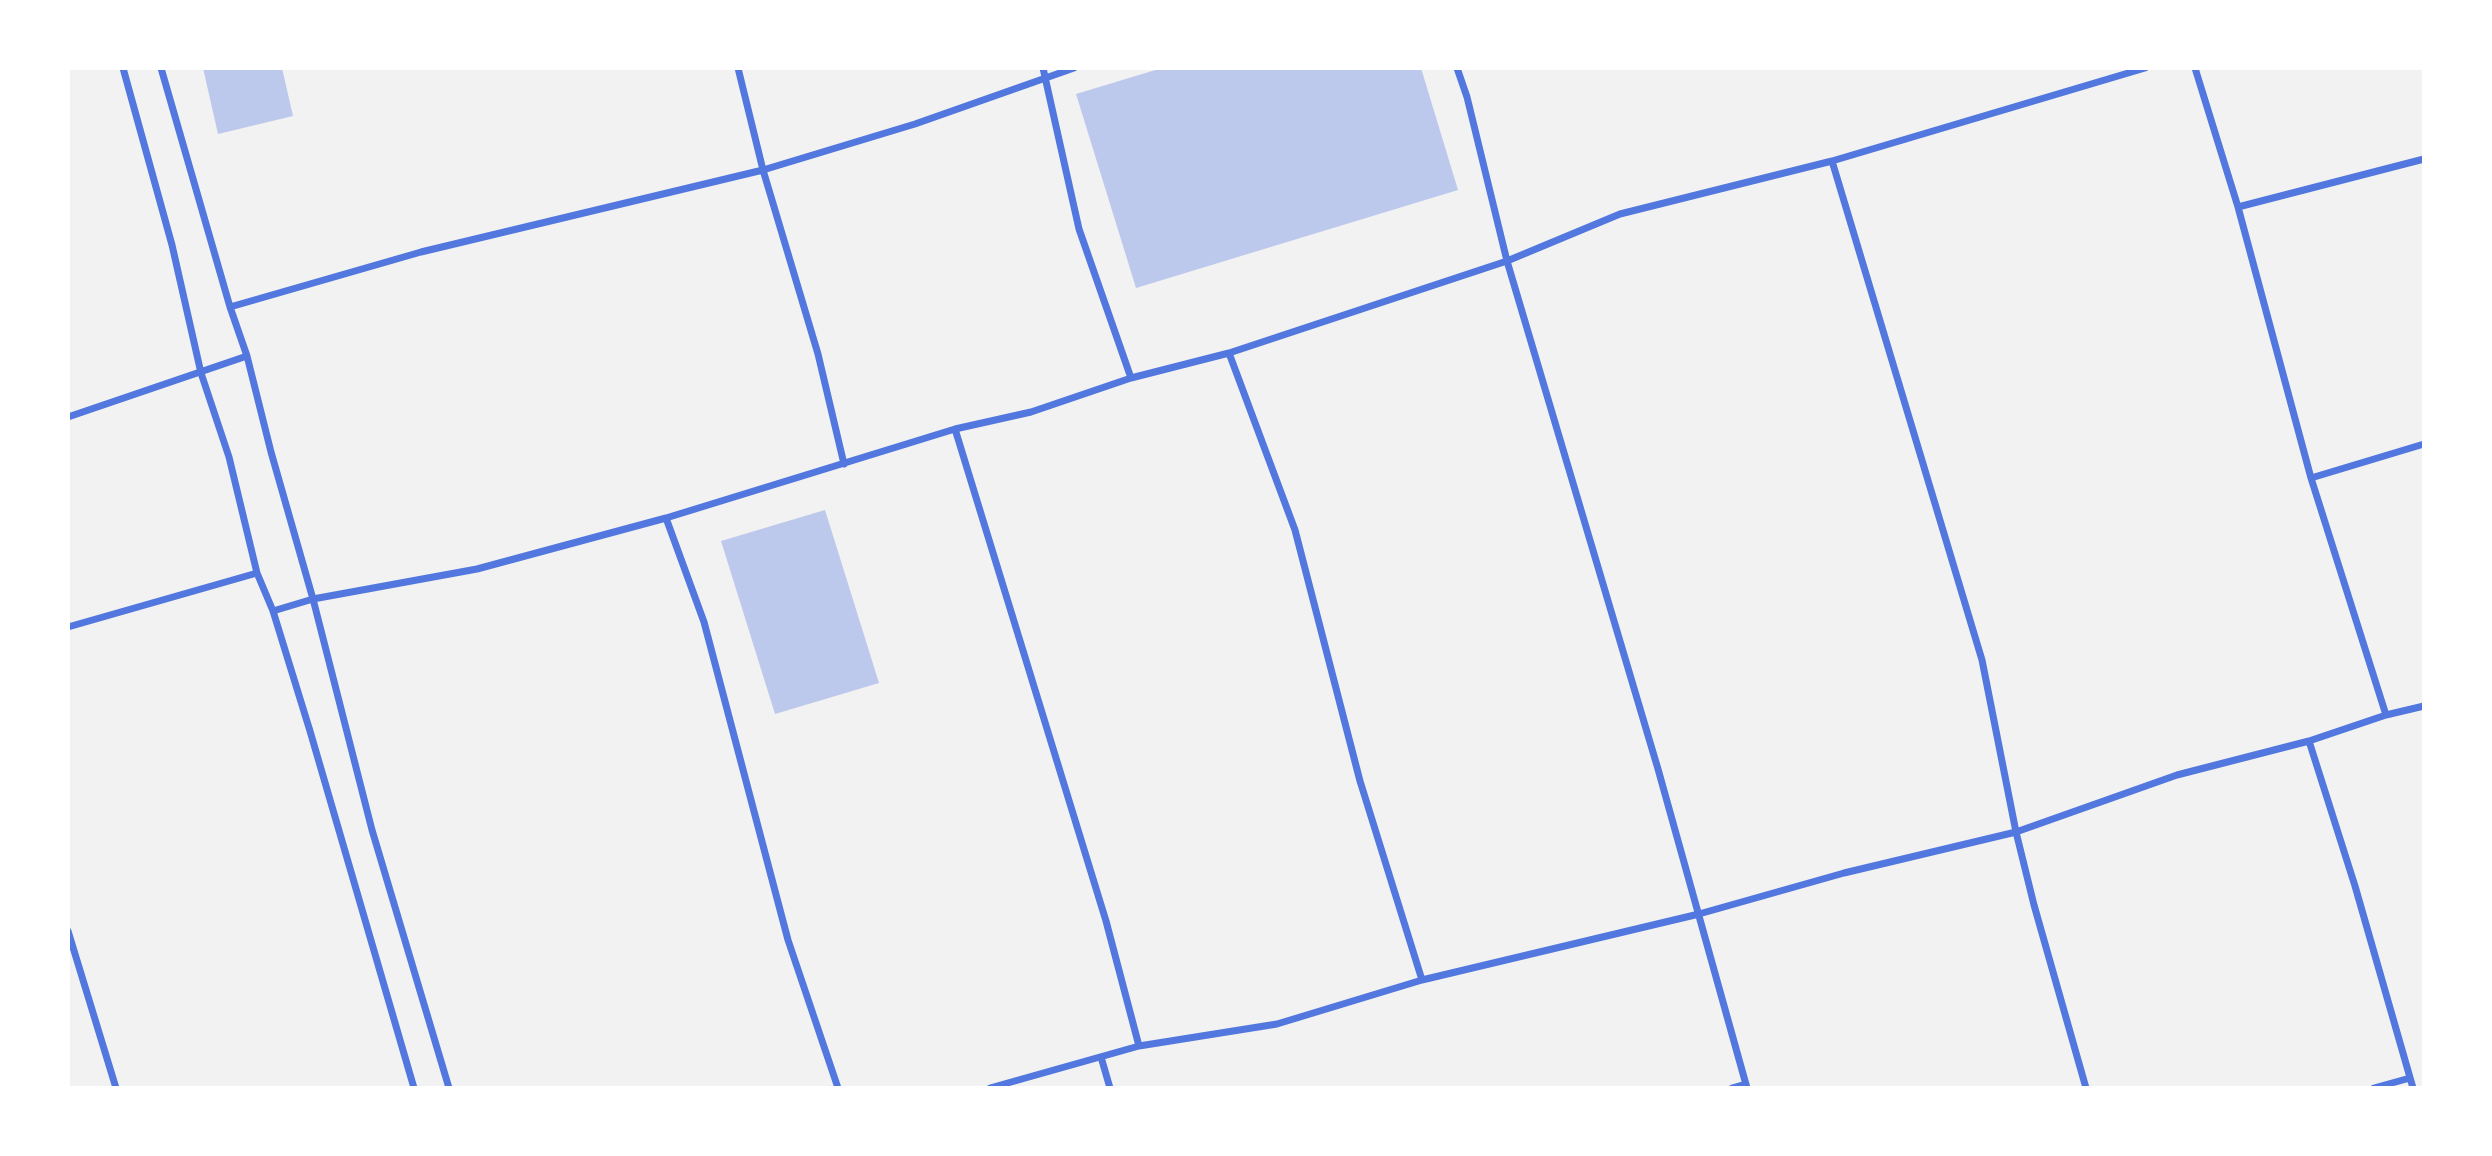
<!DOCTYPE html>
<html>
<head>
<meta charset="utf-8">
<style>
	body { margin:0 }
	#map { position:relative; width:2492px; height:1156px; overflow:hidden; background:#f2f2f2; font-family:Barlow,sans-serif }
	canvas { display:block }
	.frame { position:absolute; inset:0; border:70px solid #fff; pointer-events:none }
</style>
</head>
<body>
<div id="map">
<canvas width="2492" height="1156"></canvas>
<div class="frame"></div>
</div>
<script>
const ctx = document.querySelector('canvas').getContext('2d');
ctx.lineJoin = 'round';
function paint(path, color) {
  ctx.fillStyle = color;
  ctx.fill(path, 'evenodd');
}
function stroke(path, color, width, dash) {
  ctx.strokeStyle = color;
  ctx.lineWidth = width;
  ctx.lineCap = dash ? 'butt' : 'round';
  ctx.setLineDash(dash || []);
  ctx.stroke(path);
}
const building = new Path2D(`
	M203,68H282L293,116L218,134Z
	M1162,68H1421L1458,190L1136,288L1076,94Z
	M825,510L879,683L775,714L721,541Z`);
const minor = new Path2D(`
	M123,68L172,245L201,373L229,457L257,573L273,611L310,731L414,1088
	M161,68L230,307L247,356L271,452L313,599L372,830L449,1088
	M738,68L763,170L818,354L844,464
	M1043,68L1079,229L1131,378
	M1457,68L1467,97L1507,261L1658,769L1747,1088
	M2195,68L2238,207L2311,478L2386,715
	M1832,161L1982,660L2016,832L2034,905L2086,1088
	M2238,207L2424,159
	M230,307L421,252L763,170L915,124L1074,68
	M1229,353L1295,530L1360,781L1422,980
	M68,417L247,356
	M955,429L1106,921L1139,1046
	M2311,478L2424,444
	M666,518L704,622L788,940L838,1088
	M273,611L313,599L477,569L666,518L955,429L1031,412L1131,378L1229,353L1507,261L1620,214L1832,161L2145,68
	M68,627L257,573
	M2309,741L2355,886L2413,1088
	M68,931L116,1088
	M1101,1057L1110,1088
	M990,1088L1139,1046L1277,1024L1422,980L1699,914L1844,873L2016,832L2177,775L2309,741L2386,715L2424,706
	M1732,1088L1746,1084
	M2374,1088L2410,1078`);
paint(building, '#bdc9ec');
stroke(minor, '#5277de', 7);
</script>
</body>
</html>
